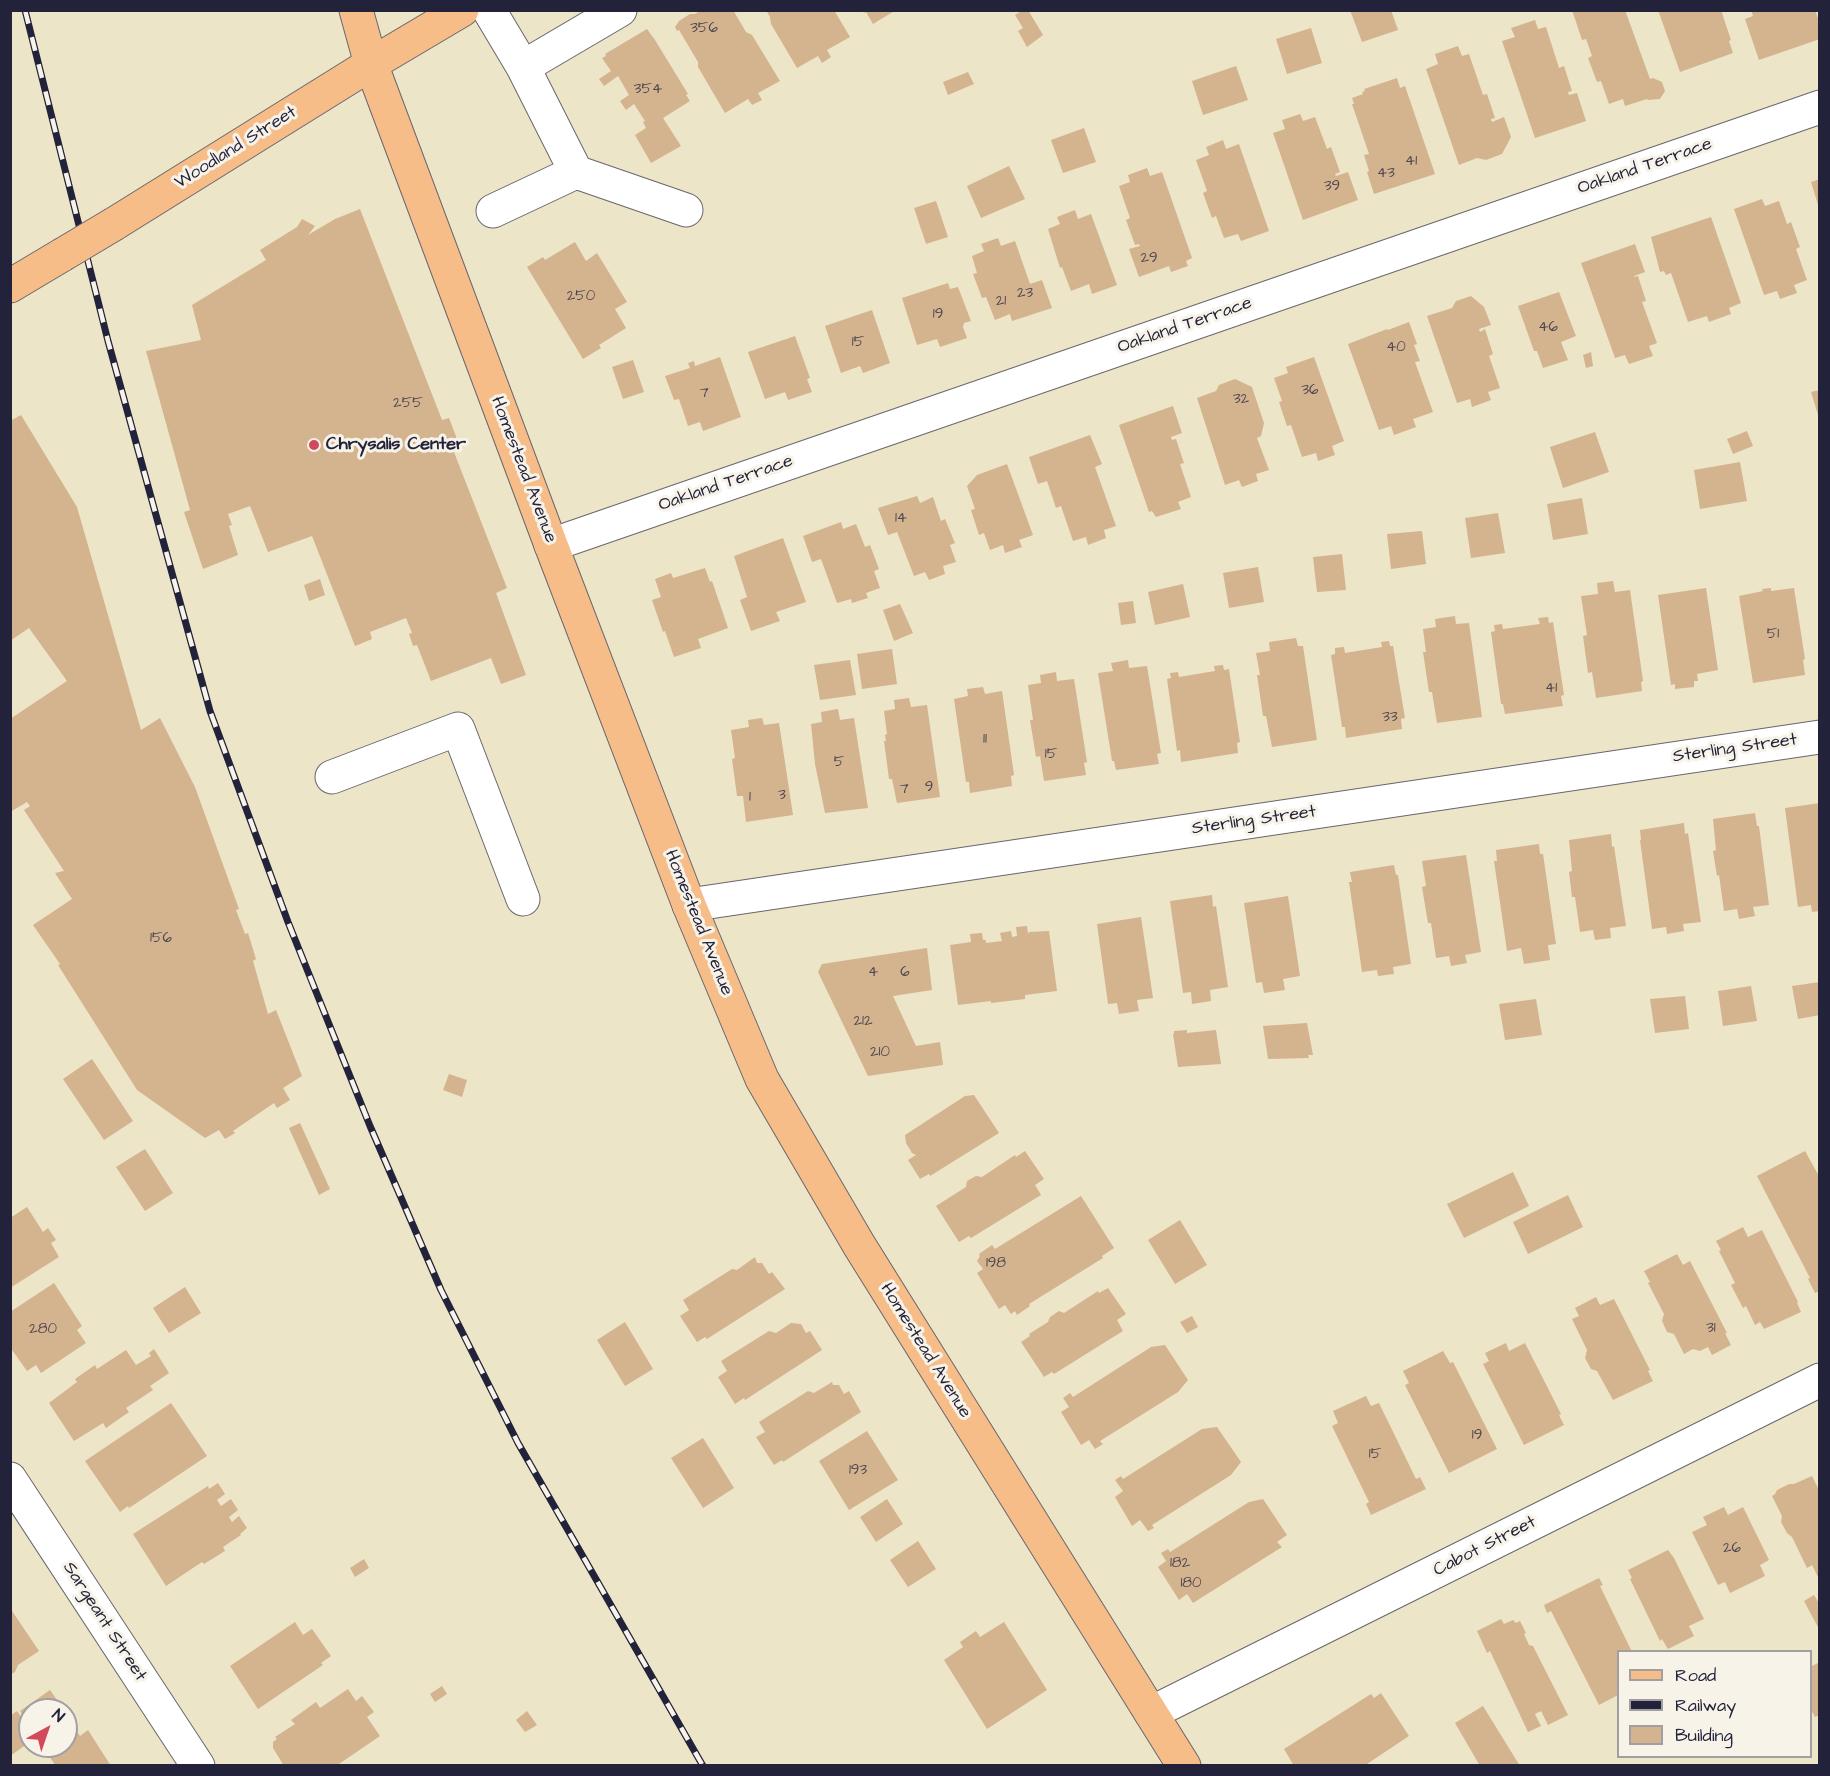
<!DOCTYPE html>
<html>
<head>
<meta charset="utf-8">
<style>
	body { margin:0 }
	#map { position:relative; width:1830px; height:1776px; overflow:hidden; background:#ede5c8; font-family:"Architects Daughter",sans-serif }
	canvas { display:block }
	.frame { position:absolute; inset:0; border:12px solid #22223b; pointer-events:none }
	.legend { position:absolute; left:1617px; top:1650px; width:195px; height:108px; box-sizing:border-box; background:#f7f3e8; border:2px solid #a29fa3; margin:0; padding:8px 10px; list-style:none; font-size:18px; color:#22223b }
	.legend li { display:flex; align-items:center; gap:12px; height:30px }
	.legend b { width:30px; border:2px solid #a29fa3 }
	.north { position:absolute; left:18px; top:1698px; width:60px; height:60px; box-sizing:border-box; background:#f7f3e8; border:2px solid #a29fa3; border-radius:50%; rotate:40deg; font-size:16px; font-weight:700; line-height:24px; text-align:center; color:#22223b }
	.north::after { content:''; display:block; margin:auto; width:21px; height:27px; background:#d1495b; clip-path:polygon(50% 0,100% 100%,50% 72%,0 100%) }
</style>
</head>
<body>
<div id="map">
<canvas width="1830" height="1776"></canvas>
<div class="frame"></div>
<ul class="legend">
<li><b style="height:8px;background:#f7bd88"></b>Road</li>
<li><b style="height:8px;background:#22223b"></b>Railway</li>
<li><b style="height:16px;background:#d4b38f"></b>Building</li>
</ul>
<div class="north">N</div>
</div>
<script>
const ctx = document.querySelector('canvas').getContext('2d');
ctx.lineJoin = 'round';
function paint(path, color) {
  ctx.fillStyle = color;
  ctx.fill(path, 'evenodd');
}
function stroke(path, color, width, dash) {
  ctx.strokeStyle = color;
  ctx.lineWidth = width;
  ctx.lineCap = dash ? 'butt' : 'round';
  ctx.setLineDash(dash || []);
  ctx.stroke(path);
}
function write(font, color, halo, rows, align = 'center') {
  ctx.font = font + ' "Architects Daughter",sans-serif';
  ctx.lineWidth = 6;
  ctx.setLineDash([]);
  ctx.textBaseline = 'middle';
  ctx.strokeStyle = halo;
  ctx.fillStyle = color;
  for (const [text, x, y, turn = 0] of rows) {
    ctx.save();
    ctx.translate(x, y);
    ctx.rotate((+turn || 0) * Math.PI / 180);
    ctx.textAlign = isNaN(turn) ? turn : align;
    if (halo) ctx.strokeText(text, 0, 0);
    ctx.fillText(text, 0, 0);
    ctx.restore();
  }
}
const building = new Path2D(`
	M701,10H733L746,32L752,35L780,81L758,93L762,100L752,105L748,99L725,113L698,67V62L679,30L677,31L675,27L679,21L690,14H695Z
	M766,10H834L850,37L827,50L831,57L822,63L818,56L797,68L771,24L770,17Z
	M863,10H896L873,24L866,12L864,13Z
	M1023,10H1028L1043,35L1027,47L1018,31L1023,28L1015,15Z
	M1350,10H1391L1398,30L1362,42Z
	M1572,10H1590L1591,12L1596,10H1625L1650,79L1653,78L1662,82L1665,91L1660,99L1648,100L1647,99L1625,106L1623,99L1609,104L1601,81L1597,82L1588,58L1592,56L1586,39L1582,40Z
	M1658,10H1721L1731,40L1729,41L1733,53L1680,72Z
	M1751,10H1815L1820,24V39L1759,60L1745,19L1753,16Z
	M1535,20L1538,29L1546,27L1559,68L1564,66L1572,91L1568,92L1569,95L1577,93L1586,121L1535,138L1502,41L1515,37L1511,28Z
	M1311,28L1322,63L1287,74L1276,39Z
	M647,29L655,40L688,94L686,95L690,101L663,118L681,146L651,163L635,135L646,128L643,122L645,121L634,104L626,110L620,101L629,95L618,76L604,86L599,79L611,71L602,58L606,56L605,54Z
	M1458,46L1462,56L1469,54L1483,95L1487,94L1495,118L1491,119L1492,122L1504,117L1511,137L1502,154L1486,160L1477,158L1459,165L1426,69L1438,64L1435,54Z
	M1236,66L1248,100L1203,115L1192,81Z
	M968,72L974,84L948,95L943,82Z
	M1397,78L1400,88L1405,86L1435,174L1374,194L1367,172L1369,171L1364,155L1369,154L1352,104H1354L1352,98L1363,94L1362,92L1365,91L1364,89Z
	M1300,114L1303,121L1315,117L1327,149L1331,147L1340,172L1335,174L1336,176L1348,172L1358,200L1303,220L1273,133L1285,129L1282,120Z
	M1084,128L1096,162L1063,173L1051,140Z
	M1223,140L1226,149L1239,144L1269,231L1241,241L1238,234L1224,238L1216,216L1212,218L1203,193L1207,191L1196,160L1209,155L1206,147Z
	M1009,166L1025,199L981,218L967,186Z
	M1147,168L1150,176L1162,172L1192,258L1186,261L1188,266L1171,272L1169,266L1139,277L1129,249L1140,246L1139,244L1135,245L1126,220L1130,218L1119,186L1130,182L1128,175Z
	M1820,179V208H1819L1811,182Z
	M1762,199L1765,206L1779,201L1787,224L1791,222L1800,247L1796,249L1807,280L1794,285L1797,293L1780,299L1777,291L1764,295L1734,209Z
	M936,201L948,237L926,244L914,208Z
	M360,209L442,420L449,418L459,444L452,447L507,588L496,593L526,675L501,684L491,658L431,681L417,645L413,646L409,634L412,633L406,618L370,632L372,639L355,646L312,536L268,552L250,506L228,514L232,525L229,526L238,555L203,569L184,512L190,510L146,351L201,340L192,305L266,260L260,250L297,227L302,219L315,226L308,235L335,219Z
	M1075,210L1078,219L1091,214L1117,285L1092,294L1089,284L1071,291L1062,267L1060,268L1048,229L1060,224L1057,217Z
	M1711,217L1741,303L1729,308L1731,314L1709,322L1707,316L1688,322L1671,273L1666,275L1664,271L1660,272L1651,237Z
	M998,238L1001,246L1015,241L1030,284L1042,280L1052,308L1012,321L1010,314L995,320L986,297L982,298L973,274L977,273L972,256L984,251L981,244Z
	M575,242L586,261L597,253L627,302L615,309L626,328L599,345L601,348L583,359L527,267L543,257L545,260Z
	M1635,244L1645,272L1634,276V277L1638,276L1646,301L1642,302L1657,343L1649,346L1653,356L1629,364L1625,355L1615,358L1581,263Z
	M948,283L950,289L958,287L971,321L964,323L963,327L967,338L940,347L937,339L917,345L902,298Z
	M1559,292L1576,336L1561,342L1568,360L1543,368L1537,351H1534L1518,306Z
	M1471,296L1484,307L1491,325L1479,329L1480,332L1485,329L1493,354L1489,356L1500,388L1488,392L1491,400L1472,407L1470,399L1457,403L1427,316L1452,308L1456,301Z
	M872,310L890,363L863,373L860,366L841,373L825,326Z
	M1409,322L1417,344L1414,345L1420,361L1415,362L1433,412L1413,419L1416,427L1394,435L1391,426L1379,430L1348,344L1387,329L1388,330Z
	M795,336L810,378L807,379L812,392L788,400L785,392L765,399L748,352Z
	M1591,352L1593,366L1586,368L1583,355Z
	M720,357L741,417L703,431L700,422L688,426L679,399L674,400L665,376L690,368L688,363L694,361L695,366Z
	M1314,357L1344,441L1332,446L1335,455L1318,461L1316,453L1302,457L1291,425L1287,426L1279,402L1282,401L1274,378L1288,373L1286,367Z
	M633,360L644,392L623,399L612,367Z
	M1235,379L1252,387L1264,423L1261,436L1257,438L1269,470L1256,474L1258,481L1242,487L1239,480L1225,485L1197,398L1216,391L1219,385Z
	M1820,390V418H1819L1811,392Z
	M1173,406L1182,433L1171,437L1172,440L1176,439L1184,463L1180,464L1191,497L1178,502L1181,509L1156,517L1152,511L1149,512L1119,425Z
	M21,415L77,507L141,730L160,718L195,787L239,909L236,910L245,934L248,933L256,959L253,961L268,1014L276,1010L302,1076L283,1088L290,1100L277,1108L274,1103L233,1131L235,1133L225,1139L219,1130L205,1138L137,1090L58,965L60,964L33,925L72,899L55,873L64,871L24,810L30,806L27,802L10,812V719L67,681L29,628L10,641V421Z
	M1747,431L1753,446L1733,454L1727,439Z
	M1595,432L1609,472L1563,488L1550,447Z
	M1090,435L1102,464L1095,467L1116,526L1104,530L1106,538L1088,545L1086,537L1073,541L1061,506L1056,508L1047,481L1038,484L1029,457Z
	M1740,462L1747,501L1700,509L1694,470Z
	M1007,464L1033,535L1019,540L1022,547L1005,553L1003,545L990,550L984,533L979,535L971,510L975,509L967,486L977,475Z
	M917,496L920,503L933,497L941,521L945,519L955,543L950,545L956,562L943,566L945,574L929,580L925,572L914,576L897,532L888,535L878,508Z
	M1582,498L1588,534L1553,540L1547,504Z
	M1498,513L1505,553L1471,558L1465,518Z
	M841,522L843,529L856,524L865,547L870,545L879,569L874,571L880,588L866,593L868,598L852,603L851,599L837,603L821,559L812,562L803,536Z
	M1422,531L1426,564L1391,569L1387,534Z
	M783,538L806,602L776,612L780,621L751,631L740,600L747,597L734,556Z
	M1342,554L1346,590L1317,592L1313,557Z
	M1258,567L1264,602L1229,608L1223,573Z
	M705,568L710,582L712,581L728,628L698,639L701,648L674,657L665,631L663,632L652,600L661,597L655,579L671,573L673,578Z
	M320,579L325,595L309,601L304,585Z
	M1613,581L1615,592L1630,590L1643,681L1641,682L1642,691L1596,698L1592,672L1588,673L1583,636L1587,635L1581,596L1598,594L1597,583Z
	M1183,584L1190,617L1155,625L1148,592Z
	M1706,588L1718,670L1697,674L1698,681H1694V687L1675,689V684L1671,685L1658,595Z
	M1771,588V591L1794,588L1805,659L1803,660L1805,675L1753,683L1739,596L1763,591L1762,589Z
	M1133,601L1136,623L1121,625L1118,603Z
	M900,604L913,633L894,641L883,610Z
	M1455,616L1456,624L1469,623L1482,717L1437,723L1432,692H1429L1423,652H1426L1423,629L1436,627L1435,619Z
	M1548,617L1549,623L1553,622L1564,695L1561,696L1563,706L1505,714L1503,704H1501L1491,632L1495,631L1494,625L1502,624L1503,629L1540,624L1538,618Z
	M1296,638L1298,646H1303L1317,740L1272,747L1266,716H1263L1257,675H1260L1256,653L1270,651L1269,642Z
	M1389,641L1390,646H1393L1405,718L1401,719L1402,729L1346,738L1345,727H1342L1331,655L1335,654V648L1344,647L1345,653L1382,647L1381,642Z
	M892,649L897,684L862,689L857,654Z
	M850,660L856,695L820,700L814,665Z
	M1128,660L1129,668L1147,666L1161,753L1157,754L1159,764L1116,770L1114,761H1112L1098,673L1113,671L1111,663Z
	M1223,665L1224,670L1229,669L1240,742L1237,743L1238,753L1181,762L1180,750L1177,751L1167,679L1171,678L1170,673L1178,672L1179,677L1215,671L1214,666Z
	M1056,672L1057,681L1074,679L1087,762L1084,763L1086,775L1044,781L1040,756L1036,757L1030,720H1033L1028,685L1041,683L1040,675Z
	M983,687L985,694L1002,691L1014,775L1011,776L1012,786L970,793L969,782H966L954,699L968,696L967,689Z
	M909,698L911,707L927,705L940,797L897,803L892,779H889L884,741H886L885,735L887,734L884,711L895,709L894,700Z
	M838,709L840,720L854,718L868,808L825,813L815,764L811,724L822,722L821,712Z
	M762,718L764,725L779,723L793,815L746,822L743,796H737L732,759L735,758L731,730L749,727L748,720Z
	M1820,803V911L1812,912L1811,905L1798,907L1785,808Z
	M1755,813L1757,826H1759L1769,905L1753,907L1755,916L1739,919L1737,909L1724,911L1719,875L1717,876L1713,851L1716,850L1713,819Z
	M1684,823L1685,834L1688,833L1701,922L1683,924L1684,931L1667,934L1666,927L1652,929L1640,840H1641L1640,830Z
	M1611,834L1612,847L1614,846L1626,926L1610,928L1611,938L1595,940L1593,930L1580,932L1575,897H1572L1569,872L1572,871L1569,840Z
	M1539,844L1540,854H1543L1556,944L1548,945L1550,960L1524,964L1521,948L1507,951L1494,861H1497L1496,850Z
	M1466,855L1481,952L1465,955L1467,963L1451,966L1449,956L1436,958L1431,923H1428L1422,887L1426,886L1422,861Z
	M1394,865L1396,875H1398L1411,964L1393,967L1394,974L1378,976L1377,970L1362,972L1349,882H1352L1350,872Z
	M1212,895L1213,907L1216,906L1228,987L1210,990L1211,1001L1192,1004L1191,992L1183,993L1170,901Z
	M1288,896L1300,976L1283,979L1285,990L1264,993L1262,982L1256,983L1244,903Z
	M1141,917L1153,998L1137,1000L1139,1011L1119,1014L1117,1003L1108,1004L1097,924Z
	M1027,926L1028,934L1029,932L1049,931L1057,991L1025,995V999L991,1003V1001L958,1005L950,945L971,942L970,934L982,933L983,940H986V943L1002,941L1000,933L1011,931L1012,937L1017,936L1016,927Z
	M927,948L932,990L893,996L916,1046L940,1042L943,1065L868,1076L818,972L822,964Z
	M1820,982V1015L1798,1019L1792,986Z
	M1751,986L1757,1021L1723,1026L1718,991Z
	M1685,996L1689,1029L1655,1033L1650,999Z
	M1536,999L1542,1035L1505,1040L1499,1004Z
	M1307,1023L1313,1055H1308L1309,1058L1268,1059L1263,1026Z
	M1187,1030V1033L1216,1030L1221,1064L1178,1067L1173,1034H1174V1031Z
	M92,1059L133,1121L104,1140L63,1079Z
	M449,1074L467,1080L462,1097L443,1090Z
	M974,1095L999,1133L930,1176L929,1174L920,1179L908,1160L916,1155L912,1153L906,1143L905,1135L965,1096Z
	M300,1123L330,1189L319,1195L289,1128Z
	M145,1149L173,1193L145,1211L116,1167Z
	M1025,1151L1044,1179L1035,1185L1041,1195L971,1238L969,1236L959,1242L936,1206L966,1187L967,1181L976,1176L982,1177L1015,1155L1016,1157Z
	M1805,1151L1820,1178V1291L1815,1293L1808,1279L1810,1278L1757,1176Z
	M1513,1172L1529,1206L1464,1238L1447,1204Z
	M1568,1195L1583,1227L1528,1254L1513,1222Z
	M1081,1196L1114,1248L1102,1256L1103,1258L1029,1304L1030,1306L1017,1315L1015,1311L1011,1314L1005,1305L999,1309L977,1273L983,1269L977,1261L980,1256L979,1254L992,1245L995,1249Z
	M27,1207L43,1232L48,1228L56,1240L51,1243L59,1257L10,1288V1218Z
	M1180,1220L1207,1265L1175,1284L1148,1240Z
	M1743,1227L1748,1237L1762,1230L1798,1302L1797,1303L1801,1312L1764,1329L1760,1322L1755,1325L1746,1306L1743,1308L1731,1285L1735,1283L1719,1251L1721,1250L1716,1241Z
	M1677,1254L1683,1265L1690,1261L1727,1333H1725L1731,1345L1712,1355L1708,1347L1700,1351L1693,1349L1684,1354L1674,1334L1667,1332L1662,1321L1664,1314L1648,1283L1650,1282L1644,1271Z
	M755,1257L757,1263H762L769,1274L772,1272L785,1289L707,1339L705,1337L697,1342L680,1316L689,1310L683,1300L732,1269L737,1270Z
	M54,1283L82,1326L77,1330L86,1343L41,1373L36,1365L27,1371L10,1347V1312Z
	M185,1287L201,1313L169,1333L153,1308Z
	M1108,1288L1126,1314L1117,1320L1123,1331L1054,1374L1052,1372L1044,1377L1021,1342L1030,1336L1029,1334L1048,1322L1050,1317L1059,1311L1064,1313L1098,1291L1099,1293Z
	M1596,1297L1600,1305L1614,1299L1650,1370L1648,1371L1653,1381L1613,1400L1597,1371L1591,1369L1585,1358L1587,1350L1572,1319L1579,1316L1575,1308Z
	M1192,1316L1198,1327L1187,1333L1180,1322Z
	M625,1322L653,1369L625,1386L597,1340Z
	M791,1323L801,1324L806,1333L810,1331L822,1350L745,1400L744,1398L735,1404L718,1377L727,1371L721,1361L769,1331L776,1333Z
	M1506,1343L1509,1351L1525,1343L1561,1414L1559,1415L1564,1425L1524,1445L1483,1364L1489,1361L1485,1353Z
	M1165,1345L1188,1380L1178,1392L1100,1441L1103,1444L1095,1449L1089,1440L1081,1445L1061,1412L1069,1407L1063,1398L1070,1393L1073,1397L1151,1347Z
	M154,1349L169,1373L150,1386L153,1390L126,1408L129,1412L106,1428L103,1423L74,1441L49,1403L77,1382L75,1379L95,1365L97,1369L126,1350L136,1365L151,1356L149,1353Z
	M1443,1351L1450,1363L1453,1362L1497,1449L1449,1473L1405,1385L1409,1383L1403,1371Z
	M832,1382L833,1385H839L844,1394L849,1391L861,1412L783,1462L782,1460L774,1465L756,1437L765,1432L759,1422L808,1391L814,1393Z
	M1366,1396L1371,1406L1379,1403L1416,1479L1420,1477L1426,1489L1371,1515L1366,1504L1369,1502L1332,1426L1338,1423L1333,1411Z
	M171,1403L207,1456L129,1508L128,1506L120,1512L85,1461Z
	M1217,1427L1241,1462L1231,1475L1152,1525L1154,1528L1148,1531L1140,1520L1132,1526L1115,1497L1123,1491L1115,1480L1121,1476L1123,1479L1202,1429Z
	M867,1431L898,1480L849,1510L819,1461Z
	M703,1438L734,1488L703,1508L671,1458Z
	M1812,1476L1820,1492V1581L1812,1565L1807,1568L1792,1537L1787,1533L1781,1522L1782,1516L1772,1496L1775,1494L1777,1490L1789,1484H1794Z
	M218,1483L225,1494L217,1500L221,1506L231,1499L238,1510L229,1517L232,1522L239,1516L247,1528L240,1534L241,1535L223,1547L225,1551L204,1564L202,1562L166,1586L133,1534L208,1486L209,1489Z
	M887,1499L903,1524L876,1542L860,1517Z
	M1263,1499L1287,1535L1277,1542L1282,1547L1193,1603L1187,1594L1179,1600L1158,1567L1166,1561L1161,1553L1168,1549L1170,1552L1249,1502Z
	M1724,1507L1728,1515L1743,1507L1769,1560L1760,1565L1765,1576L1730,1593L1725,1582L1718,1585L1692,1532L1707,1525L1703,1517Z
	M918,1541L936,1569L908,1587L890,1560Z
	M1668,1550L1674,1558L1704,1619L1689,1626L1694,1636L1668,1649L1662,1639L1660,1641L1630,1579L1632,1578L1628,1570Z
	M364,1559L369,1568L355,1577L350,1568Z
	M1599,1578L1603,1585L1600,1586L1632,1652H1618V1695L1599,1705L1551,1611L1547,1613L1544,1605Z
	M1814,1595L1820,1605V1631L1804,1601Z
	M10,1608L39,1651L18,1665L15,1672L10,1675Z
	M1501,1619L1504,1624L1513,1620L1516,1623L1520,1621L1526,1633L1524,1634L1529,1645L1533,1646L1568,1715L1548,1725L1541,1711L1535,1714L1541,1726L1528,1732L1490,1651L1487,1653L1477,1631Z
	M295,1622L303,1635L312,1629L331,1656L321,1663L323,1665L258,1709L230,1666Z
	M1004,1622L1047,1690L987,1729L944,1660L963,1647L960,1642L976,1631L980,1637Z
	M1820,1662V1715L1815,1717L1810,1708V1667Z
	M442,1686L447,1694L435,1702L430,1694Z
	M348,1689L356,1701L362,1696L374,1712L367,1717L380,1736L336,1766H284L273,1748V1742L277,1739L275,1737L295,1724L291,1720L316,1702L320,1708Z
	M50,1690L64,1710H30V1725L20,1711Z
	M1381,1693L1409,1736L1364,1766H1294L1284,1749L1371,1694L1374,1698Z
	M1483,1706L1520,1766H1480L1455,1723Z
	M17,1711L30,1729V1742L10,1756V1716Z
	M527,1711L537,1725L525,1732L516,1720Z
	M74,1727L80,1736L88,1730L111,1766H56L49,1756L61,1749L59,1746H66V1733Z`);
const minor = new Path2D(`
	M489,10L523,67L620,10
	M523,67L576,172
	M493,211L576,172L686,210
	M551,545L1820,107
	M332,777L458,729L523,899
	M689,905L1820,737
	M10,1479L198,1766
	M1151,1713L1820,1380`);
const major = new Path2D(`
	M356,10L371,64L551,545L689,905L762,1079L859,1245L1184,1766
	M114,224L371,64L462,10
	M10,286L62,255`);
const rail = new Path2D(`
	M25,10L108,341L210,711L288,922L370,1126L441,1290L518,1443L703,1766`);
const majorBridge = new Path2D(`
	M62,255L114,224`);
const markers = [
	[314,445,6,"#d1495b"]
];
const numberNames = [
	["356",704,29],
	["354",648,90],
	["41",1411,162],
	["43",1386,174],
	["39",1332,187],
	["29",1149,259],
	["23",1025,294],
	["250",581,297],
	["21",1001,302],
	["19",938,315],
	["46",1548,328],
	["15",858,343],
	["40",1396,348],
	["36",1310,391],
	["7",704,394],
	["32",1241,400],
	["255",408,404],
	["14",901,519],
	["51",1773,635],
	["41",1551,689],
	["33",1390,718],
	["11",985,740],
	["15",1051,755],
	["5",839,763],
	["9",929,788],
	["7",904,790],
	["3",782,796],
	["1",750,798],
	["156",161,939],
	["4",873,973],
	["6",905,973],
	["212",863,1022],
	["210",880,1053],
	["198",996,1264],
	["31",1711,1329],
	["280",43,1330],
	["19",1477,1436],
	["15",1375,1455],
	["193",858,1471],
	["26",1732,1549],
	["182",1180,1564],
	["180",1191,1584]
];
const streetNames = [
	["Woodland Street",236,148,-32],
	["Oakland Terrace",1645,167,-19],
	["Oakland Terrace",1185,326,-19],
	["Homestead Avenue",523,470,69],
	["Oakland Terrace",726,484,-19],
	["Sterling Street",1735,749,-8],
	["Sterling Street",1254,821,-8],
	["Homestead Avenue",698,923,68],
	["Homestead Avenue",925,1351,58],
	["Cabot Street",1485,1547,-27],
	["Sargeant Street",104,1622,57]
];
const poiNames = [
	["Chrysalis Center",326,445]
];
paint(building, '#d4b38f');
stroke(minor, '#69666c', 35);
stroke(major, '#69666c', 35);
stroke(minor, '#fff', 33);
stroke(major, '#f7bd88', 33);
stroke(rail, '#22223b', 7);
stroke(rail, '#f7f3e8', 4.5, [14]);
stroke(majorBridge, '#69666c', 35, []);
stroke(majorBridge, '#f7bd88', 33);
for (const [x, y, r, color] of markers) {
  const dot = new Path2D();
  dot.arc(x, y, r, 0, 2 * Math.PI);
  ctx.fillStyle = color;
  ctx.fill(dot);
  stroke(dot, '#f7f3e8', 2);
}
write('15px', '#4e4650', null, numberNames);
write('18px', '#22223b', '#f7f3e8', streetNames);
write('bold 18px', '#22223b', '#f7f3e8', poiNames, 'left');
</script>
</body>
</html>
